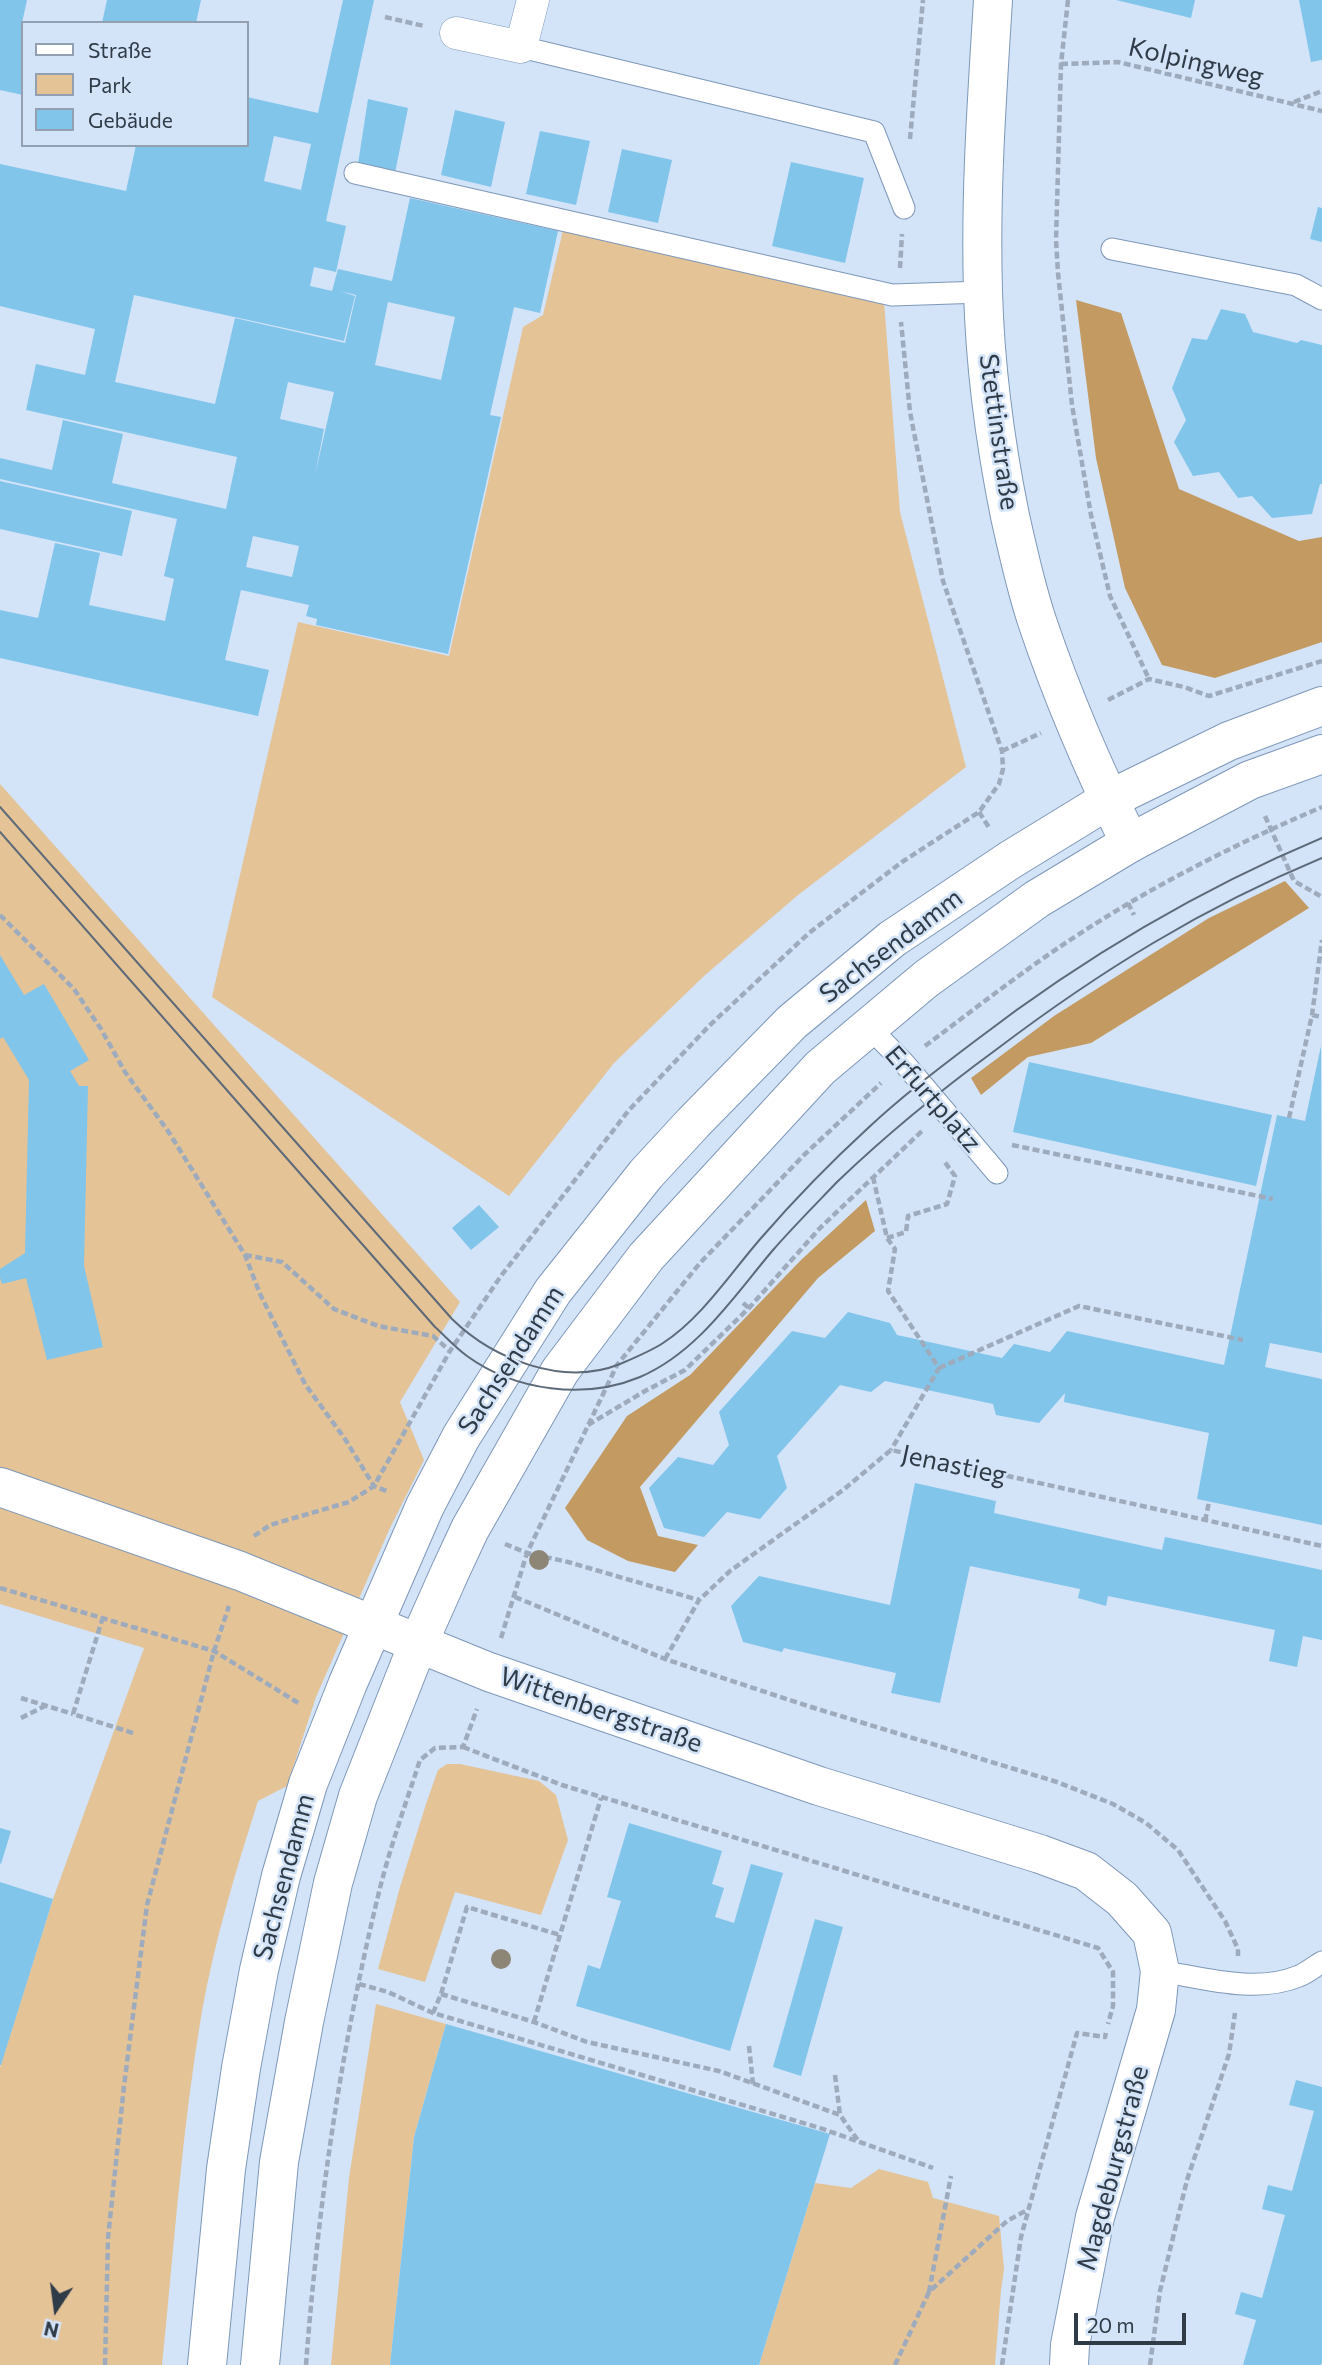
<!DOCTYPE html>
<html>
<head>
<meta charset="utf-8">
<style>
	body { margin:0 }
	#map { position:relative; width:1322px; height:2365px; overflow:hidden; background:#d3e3f8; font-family:Commissioner,sans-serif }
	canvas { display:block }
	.legend { position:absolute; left:21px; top:21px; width:228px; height:126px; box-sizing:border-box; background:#d3e3f8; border:2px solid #92a0b2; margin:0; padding:9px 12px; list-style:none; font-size:21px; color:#303b48 }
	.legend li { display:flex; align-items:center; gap:14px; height:35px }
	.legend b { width:35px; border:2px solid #92a0b2 }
	.north { position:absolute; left:21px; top:2274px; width:70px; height:70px; -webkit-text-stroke:5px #d3e3f8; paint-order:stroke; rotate:193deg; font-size:19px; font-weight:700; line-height:28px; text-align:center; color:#303b48 }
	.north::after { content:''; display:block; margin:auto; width:24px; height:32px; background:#303b48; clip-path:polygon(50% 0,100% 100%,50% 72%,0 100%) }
	.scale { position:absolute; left:1074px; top:2313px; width:112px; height:32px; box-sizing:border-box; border:4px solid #303b48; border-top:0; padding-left:9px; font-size:21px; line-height:24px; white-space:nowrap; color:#303b48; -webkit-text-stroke:5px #d3e3f8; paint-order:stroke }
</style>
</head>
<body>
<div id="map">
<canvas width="1322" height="2365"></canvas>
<ul class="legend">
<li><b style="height:9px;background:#fff"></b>Straße</li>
<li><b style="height:19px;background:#e4c397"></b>Park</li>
<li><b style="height:19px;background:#81c5eb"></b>Gebäude</li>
</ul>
<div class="north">N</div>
<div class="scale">20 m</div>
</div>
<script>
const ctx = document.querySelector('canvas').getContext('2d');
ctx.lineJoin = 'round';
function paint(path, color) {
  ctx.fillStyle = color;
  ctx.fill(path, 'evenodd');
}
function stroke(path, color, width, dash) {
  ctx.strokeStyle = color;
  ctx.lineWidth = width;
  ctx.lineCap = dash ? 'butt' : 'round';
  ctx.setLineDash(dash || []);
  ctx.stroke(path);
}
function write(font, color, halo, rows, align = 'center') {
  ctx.font = font + ' Commissioner,sans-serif';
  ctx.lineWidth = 5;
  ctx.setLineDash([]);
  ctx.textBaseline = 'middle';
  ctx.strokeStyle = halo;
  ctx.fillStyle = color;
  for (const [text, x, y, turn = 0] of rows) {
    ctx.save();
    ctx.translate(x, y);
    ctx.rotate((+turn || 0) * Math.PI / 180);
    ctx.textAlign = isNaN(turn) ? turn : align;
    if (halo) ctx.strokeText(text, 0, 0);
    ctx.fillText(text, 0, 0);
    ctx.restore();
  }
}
const green = new Path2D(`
	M564,226L884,301L900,512L966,767L798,895L704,976L614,1063L509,1196L212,997L298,622L449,656L523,327L543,315Z
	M0,784L460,1302L400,1402L424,1460L389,1530L316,1697L287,1786L258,1801C236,1870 215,1939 202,2011C182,2128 174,2247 162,2365H0V2067L53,1899L144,1648L0,1604Z
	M447,1764H460L539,1781L556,1795L568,1840L541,1915L455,1892L425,1982L378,1969L400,1887L426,1804L438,1770Z
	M376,2004L446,2024L414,2137L390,2365H331L349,2178Z
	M879,2169L928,2182L933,2198L999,2216L1004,2269L1001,2290L995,2365H759L815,2183L851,2188Z`);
const forest = new Path2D(`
	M1076,300L1121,313L1179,489L1299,541L1322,537V642L1215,678L1162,665L1125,588L1096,458Z
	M1285,881L1309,908L1091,1043L1028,1057L981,1095L971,1078L1054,1016L1125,971L1209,918Z
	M866,1200L875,1231L818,1278L640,1487L658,1536L698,1545L675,1572L628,1561L587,1540L565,1508L627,1416L690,1375L801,1260Z`);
const building = new Path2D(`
	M0,0H27L22,23L23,95L0,90Z
	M107,0H201L196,23H102Z
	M343,0H374L326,221L346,226L336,272L314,267L310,286L332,291L338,269L392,281L410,198L558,231L540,313L514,307L490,415L501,417L448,654L316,625L317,619L306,616L309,605L241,590L225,660L269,670L258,716L0,658V610L38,618L55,543L100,553L89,605L165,621L174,579L164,576L177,519L0,479V458L52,470L63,420L123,434L112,483L226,509L237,457L26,410L36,364L85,375L95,329L0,306V164L126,191L136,145H247V97L318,113ZM274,136L311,144L301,190L264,181ZM340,291L356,295L345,343L235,318L215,404L115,382L134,295L344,341L355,296ZM388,302L455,317L441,380L375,365ZM288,382L334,392L315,475L324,429L280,419ZM253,536L299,546L292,577L246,567Z
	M1116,0H1195L1191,18Z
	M1299,0H1322V60L1311,62Z
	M368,99L408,108L395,173L358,164Z
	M455,110L505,122L491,187L441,175Z
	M540,131L590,141L576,205L526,194Z
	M622,149L672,160L658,223L608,212Z
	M791,162L864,178L845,263L772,246Z
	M1318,207L1322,208V242L1310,239Z
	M1221,309L1245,314L1253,332L1297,343L1301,340L1322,345V484H1320L1312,514L1272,518L1252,496L1238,498L1219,472L1193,476L1174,442L1186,420L1172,388L1192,338L1207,340Z
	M0,481L132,511L122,556L0,529Z
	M0,955L24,995L44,984L89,1060L70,1071L79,1086H88L84,1266L103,1347L47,1360L26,1278L2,1284L0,1278V1269L25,1253L29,1080L3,1037L0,1039Z
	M1321,1046L1322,1353L1270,1343L1265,1367L1322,1379V1525L1197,1499L1209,1433L1064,1402L1065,1393L1039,1423L996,1415L993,1404L885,1381L871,1392L840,1385L777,1456L787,1488L760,1519L727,1512L704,1537L664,1528L649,1488L678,1457L713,1465L729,1445L719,1412L792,1331L825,1338L848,1312L890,1323L897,1335L1002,1358L1014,1344L1050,1352L1067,1331L1224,1365L1277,1115L1305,1121Z
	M1029,1062L1272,1115L1256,1186L1013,1132Z
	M479,1205L499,1227L471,1250L452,1228Z
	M915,1483L996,1501L994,1513L1162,1550L1165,1537L1322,1570V1640L1303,1636L1297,1667L1269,1661L1275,1630L1108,1596L1106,1606L1078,1598L1080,1589L970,1566L940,1703L891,1693L896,1673L784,1648L782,1652L743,1642L731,1606L759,1576L890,1605Z
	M629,1823L722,1851L712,1884L724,1888L715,1917L734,1923L751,1864L783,1873L730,2051L576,2006L588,1965L600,1969L621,1901L607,1897Z
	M0,1828L11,1831L1,1864L0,1863Z
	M0,1882L53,1899L1,2065H0Z
	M815,1919L843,1927L801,2076L773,2067Z
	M446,2024L830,2134L759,2365H390L414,2137Z
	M1296,2080L1322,2087V2362L1321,2365H1243L1256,2320L1235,2314L1241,2292L1262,2298L1285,2215L1262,2209L1268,2185L1292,2191L1314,2111L1289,2105Z`);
const path = new Path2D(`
	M1068,0L1061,64L1056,240L1058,273L1072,405L1091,515L1110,596L1149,679
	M385,17L424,26
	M1061,64L1118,62L1322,111
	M1294,102L1322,91
	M910,139L923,0
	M900,268L902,234
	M1108,700L1149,679L1184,687L1209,696L1322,661
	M1002,751L1041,733
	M979,812L990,829
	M1265,816L1294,881L1322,897
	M1128,903L1134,915
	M0,915L74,989L101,1029L125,1072L168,1131L245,1255L260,1294L305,1384L345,1439L374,1486L389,1492
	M1312,1015L1322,1017
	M925,1046C972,1011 1019,974 1067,942C1148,888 1233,845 1322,807
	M1289,1118L1312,1015L1322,940
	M1012,1145L1273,1199
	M873,1177L887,1238L895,1249L888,1291L939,1368L891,1450
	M887,1238L906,1232L908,1216L947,1204L955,1176L944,1161
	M245,1255L282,1262L334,1309L378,1326L433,1336L450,1351
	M743,1303L749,1308
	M939,1368L1079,1306L1243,1340
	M588,1425L645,1391L685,1370L749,1308L820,1228L923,1130
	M1205,1521L1209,1502
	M254,1536L270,1525L349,1502L374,1486L450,1351L501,1276L629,1110L710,1025L809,933L902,862L979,812L999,784L1003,769L1002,751L943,581L910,412L901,322
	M505,1544L527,1553L568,1562L699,1600
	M0,1588L214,1651L300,1704
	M515,1597L665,1659L811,1707L1057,1782L1113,1804L1146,1823L1178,1850L1225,1921L1238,1949V1956
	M103,1617L73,1714L136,1734
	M501,1638L527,1553L617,1365L700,1263L804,1155L881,1083
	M665,1659L699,1600L730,1571L843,1490L891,1450L1322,1546
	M21,1698L73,1714
	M21,1718L45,1706
	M463,1747L562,1785L1098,1948L1113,1972V2006L1108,2024
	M359,1984L388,1992L433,2013L820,2128L933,2168
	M441,1994L534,2022L587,2042L719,2071L840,2115L859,2142
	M433,2013L441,1994L467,1907L560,1935
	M534,2022L601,1798
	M749,2046L753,2084
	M835,2075L840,2115
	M929,2292L951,2176
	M105,2365L108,2238L124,2086L147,1905L214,1651L229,1606
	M306,2365C318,2206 341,2047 379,1892C390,1847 406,1803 420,1760L435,1748L463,1747L477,1709
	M895,2365L929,2292L1007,2221L1027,2210
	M1002,2365L1021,2237L1077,2033L1105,2037L1106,2033
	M1150,2365L1160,2291L1187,2180L1229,2054L1235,2013`);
const service = new Path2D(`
	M521,47L874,132L904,208
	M355,173L892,295L983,292
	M1112,249L1296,285L1322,299
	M868,1026L904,1063L997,1173
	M1160,1971C1204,1978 1256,1994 1299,1976C1307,1973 1315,1966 1322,1962`);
const pedestrian = new Path2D(`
	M456,33L521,47L533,0`);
const minor = new Path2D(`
	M993,0C987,97 980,194 983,291C985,366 995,442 1010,516C1018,552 1026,589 1038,624C1063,698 1095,772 1130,843
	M0,1487L240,1571L489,1672L819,1786L1040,1854L1086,1871L1122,1899L1152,1933L1160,1971L1156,2010L1095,2217L1070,2345L1069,2365`);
const tertiary = new Path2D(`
	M207,2365L226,2169L241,2068L259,1970L281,1876L308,1784L348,1683L425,1506L461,1437L553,1291L646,1174L693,1123L792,1022L892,939L1010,860L1108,800L1229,741L1322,706
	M260,2365L279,2162L304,2022L333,1883L358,1796L418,1644L450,1572L470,1529L560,1371L646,1257L820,1068L926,979L1037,899L1130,843L1250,780L1322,754`);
const tram = new Path2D(`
	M0,807L452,1319C493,1359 563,1387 620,1364C634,1358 651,1351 663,1343C702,1318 732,1271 762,1237C795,1199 830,1163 867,1129C901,1097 938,1069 975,1041C1082,959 1198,890 1322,838
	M0,832L435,1327C446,1337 455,1347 467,1356C515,1391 585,1400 640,1377C698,1352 734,1296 773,1250C793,1227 816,1204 837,1182C887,1134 941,1090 997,1049C1100,971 1202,908 1322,858`);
const trees = [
	[539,1560],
	[501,1959]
];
const streetNames = [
	["Kolpingweg",1196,62,13],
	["Stettinstraße",999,432,82],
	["Sachsendamm",891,946,-37],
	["Erfurtplatz",933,1099,49],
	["Sachsendamm",511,1360,-57],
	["Jenastieg",954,1465,12],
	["Wittenbergstraße",601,1710,19],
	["Sachsendamm",284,1877,-75],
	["Magdeburgstraße",1113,2168,-75]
];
paint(green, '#e4c397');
paint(forest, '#c39a62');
paint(building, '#81c5eb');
stroke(service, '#7e98b8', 23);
stroke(pedestrian, '#7e98b8', 33);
stroke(minor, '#7e98b8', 40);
stroke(tertiary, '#7e98b8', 40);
stroke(path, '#9dabbd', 4.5, [7, 3.5]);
stroke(service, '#fff', 21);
stroke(pedestrian, '#fff', 32);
stroke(minor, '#fff', 38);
stroke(tertiary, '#fff', 38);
stroke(tram, '#5d6a79', 2);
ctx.fillStyle = '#8d8575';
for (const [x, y] of trees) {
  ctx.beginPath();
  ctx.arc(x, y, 10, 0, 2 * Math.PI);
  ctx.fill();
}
write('26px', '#303b48', '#d3e3f8', streetNames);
</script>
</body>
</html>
